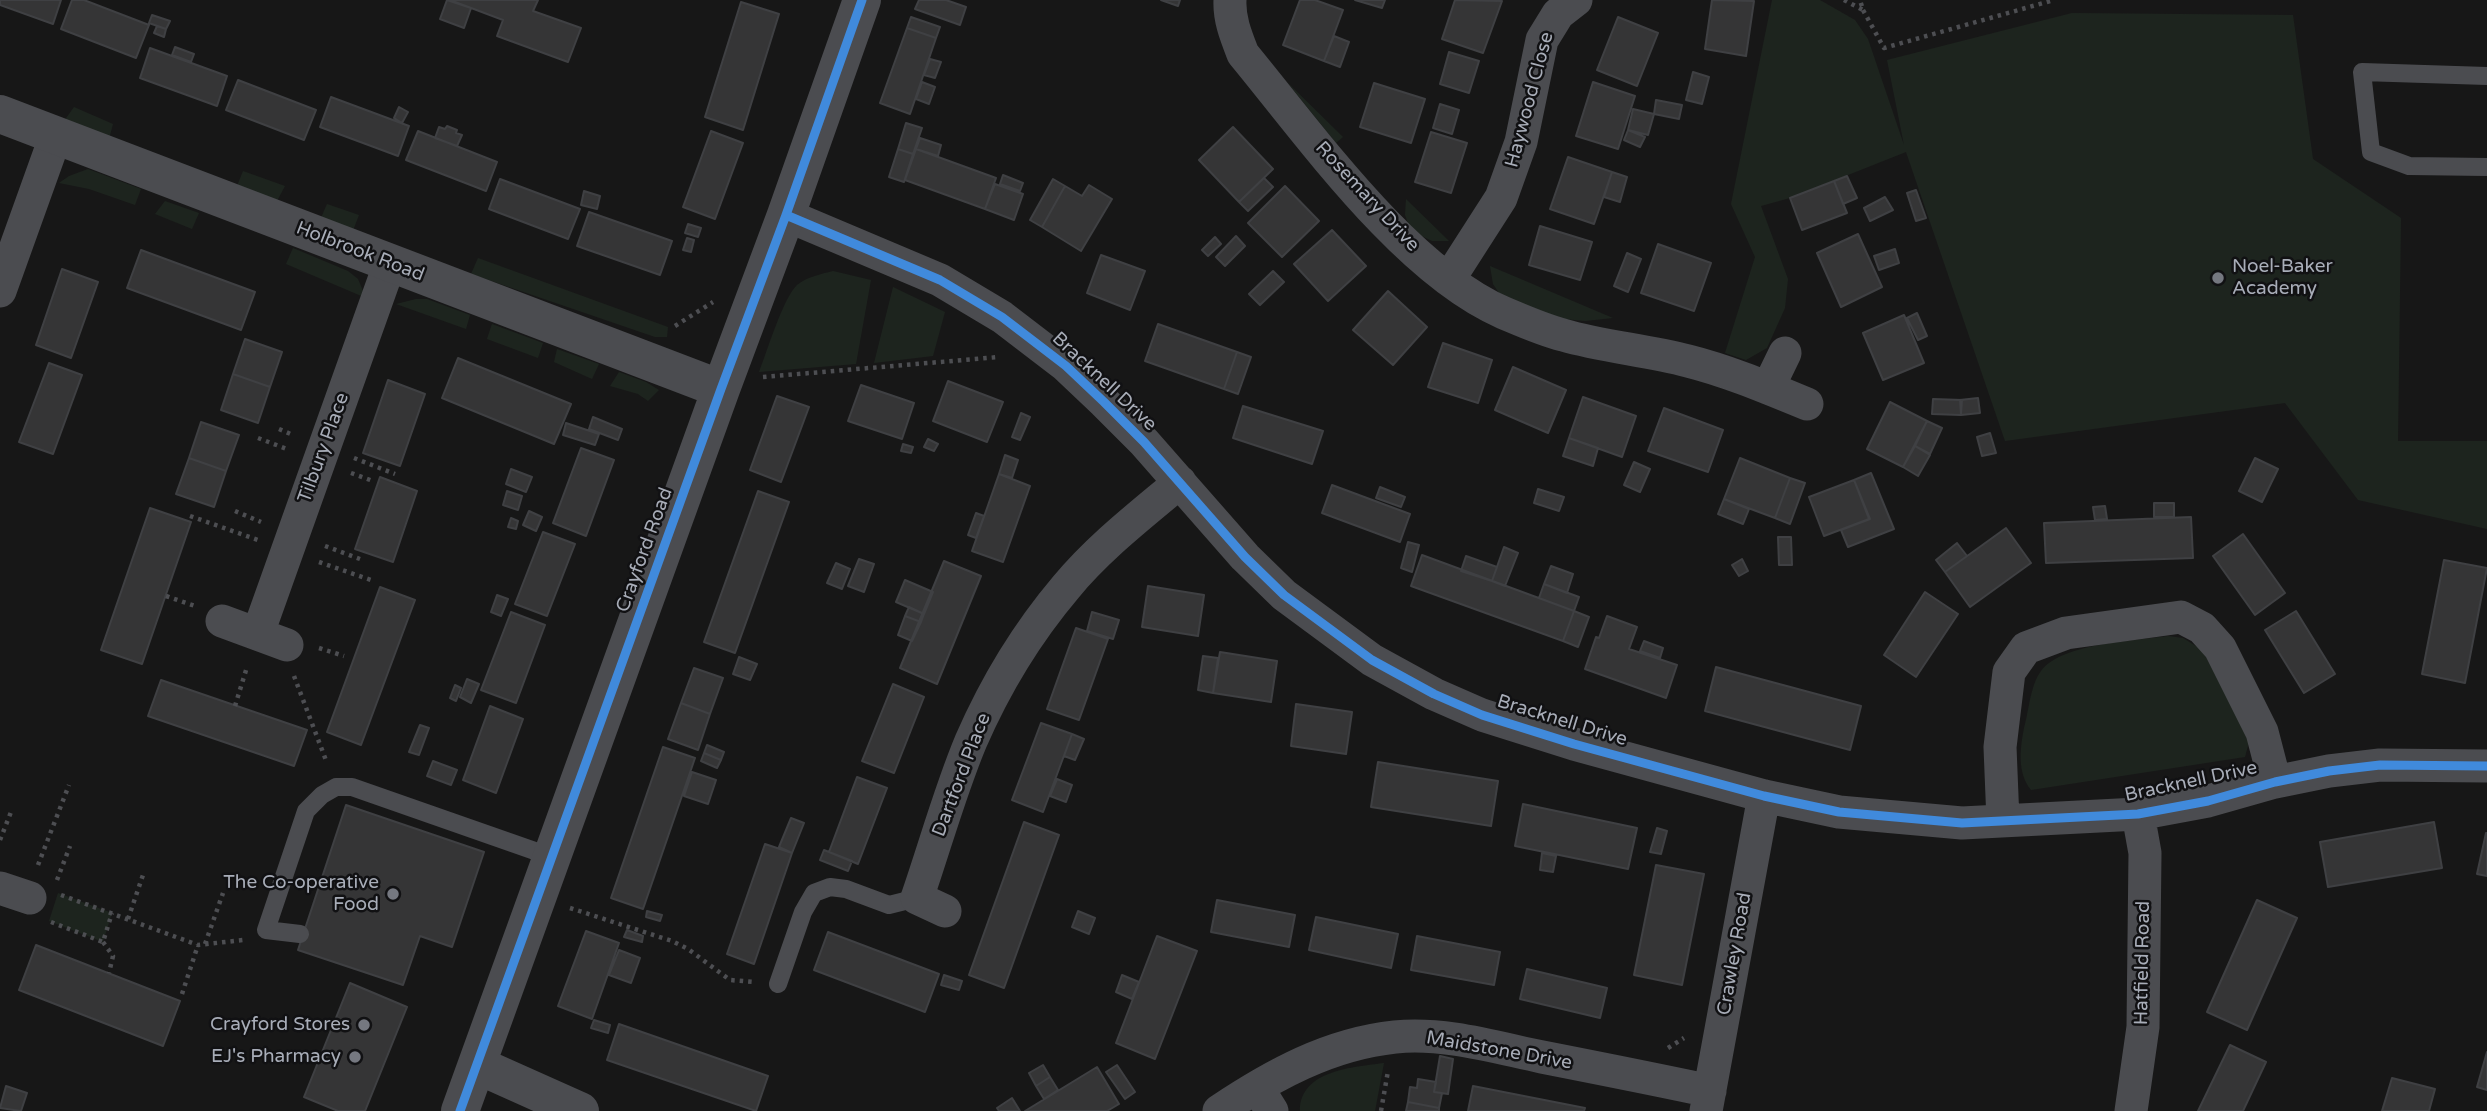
<!DOCTYPE html>
<html>
<head>
<meta charset="utf-8">
<style>
	body { margin:0 }
	canvas { display:block; background:#171717 }
</style>
</head>
<body>
<canvas width="2487" height="1111"></canvas>
<script>
const ctx = document.querySelector('canvas').getContext('2d');
ctx.lineJoin = 'round';
function paint(path, color) {
  ctx.fillStyle = color;
  ctx.fill(path, 'evenodd');
}
function stroke(path, color, width, dash) {
  ctx.strokeStyle = color;
  ctx.lineWidth = width;
  ctx.lineCap = dash ? 'butt' : 'round';
  ctx.setLineDash(dash || []);
  ctx.stroke(path);
}
function write(font, color, halo, rows, align = 'center') {
  ctx.font = font + ' "Varela Round",sans-serif';
  ctx.lineWidth = 5;
  ctx.setLineDash([]);
  ctx.textBaseline = 'middle';
  ctx.strokeStyle = halo;
  ctx.fillStyle = color;
  for (const [text, x, y, turn = 0] of rows) {
    ctx.save();
    ctx.translate(x, y);
    ctx.rotate((+turn || 0) * Math.PI / 180);
    ctx.textAlign = isNaN(turn) ? turn : align;
    if (halo) ctx.strokeText(text, 0, 0);
    ctx.fillText(text, 0, 0);
    ctx.restore();
  }
}
const green = new Path2D(`
	M1772,0H1820L1855,20L1868,39L1904,145L1887,60L2072,13L2293,15L2313,159L2401,218L2398,441H2487V529L2358,500L2285,403L2005,441L1906,152L1790,198L1761,206L1788,279L1785,308L1767,348L1746,360L1725,353L1755,257L1731,204Z
	M1287,82L1343,137L1336,143Z
	M74,107L113,124L109,139L64,121Z
	M88,169L141,189L135,205L89,189L59,183L69,176Z
	M243,171L285,186L277,201L237,186Z
	M1406,199L1449,241H1432L1411,231L1405,215Z
	M165,201L199,213L192,229L155,214Z
	M327,204L359,215L352,233L320,220Z
	M293,248L348,271L358,279L366,298L286,264Z
	M478,258L668,327L667,337H655L471,274Z
	M1490,266L1613,318L1585,321L1554,318L1501,296L1493,284Z
	M833,271L871,280L856,364L759,372C767,352 783,298 797,285C807,277 821,274 833,271Z
	M893,287L945,312L933,356L874,363Z
	M416,299H427L470,315L466,329L396,304Z
	M492,324L543,343L538,358L487,339Z
	M557,349L599,364L592,379L554,362Z
	M619,372L646,382L659,390L648,401L638,394L610,386Z
	M2168,636L2183,638L2207,653L2249,742L2245,757L2031,790C2017,773 2020,749 2024,728C2029,711 2030,686 2041,671C2062,643 2134,641 2168,636Z
	M58,893L112,913L103,942L49,921Z
	M1384,1063L1375,1111H1300C1300,1070 1354,1067 1384,1063Z`);
const building = new Path2D(`
	M0,0H61L53,24L0,5Z
	M72,0H84L149,25L136,58L61,29Z
	M447,0L471,8L464,28L440,19Z
	M450,0H538L533,11L581,28L568,62L497,36L503,20Z
	M919,0H946L966,7L960,25L915,9Z
	M1161,0H1180L1178,6Z
	M1300,0H1315L1343,10L1324,61L1283,45Z
	M1355,0H1385L1382,8Z
	M1455,0L1502,1L1483,53L1442,39Z
	M1712,0L1754,1L1746,56L1705,49Z
	M741,2L779,14L743,130L705,117Z
	M152,15L170,21L166,29L149,23Z
	M911,17L940,27L936,38L907,28Z
	M1618,17L1658,33L1637,86L1597,70Z
	M157,26L166,29L164,37L154,33Z
	M907,28L936,38L910,114L880,103Z
	M1334,36L1349,42L1340,67L1324,61Z
	M175,47L194,54L191,62L172,55Z
	M150,48L227,76L217,106L140,78Z
	M1449,52L1479,61L1469,93L1440,84Z
	M930,59L941,62L935,78L924,75Z
	M1693,72L1709,77L1702,104L1686,100Z
	M238,80L316,110L304,140L226,110Z
	M922,82L935,87L929,104L916,99Z
	M1593,82L1635,96L1618,149L1576,136Z
	M1374,83L1425,99L1411,143L1360,127Z
	M331,97L409,126L398,156L320,127Z
	M1656,100L1682,105L1679,119L1654,114Z
	M1440,104L1459,110L1452,134L1433,128Z
	M399,107L408,112L402,123L394,118Z
	M1633,109L1654,114L1648,135L1628,130Z
	M906,123L922,128L913,154L898,149Z
	M447,126L457,130L456,133L462,135L457,146L435,138L439,127L445,129Z
	M1233,127L1273,169L1239,202L1199,160Z
	M1628,130L1645,137L1640,147L1624,140Z
	M418,131L497,162L486,191L406,160Z
	M711,131L743,143L715,219L683,207Z
	M1431,132L1467,143L1451,193L1415,182Z
	M920,138L941,145L938,156L916,149Z
	M898,149L913,154L904,182L889,177Z
	M916,149L996,178L985,209L905,180Z
	M1568,157L1612,172L1594,224L1550,209Z
	M1612,172L1627,177L1620,202L1604,197Z
	M1003,175L1023,183L1020,191L1000,184Z
	M1847,176L1857,198L1843,204L1834,181Z
	M1264,178L1273,187L1248,211L1239,202Z
	M500,179L580,209L568,239L489,209Z
	M1053,179L1065,186L1042,227L1030,220Z
	M1834,181L1847,213L1802,230L1790,198Z
	M995,184L1023,194L1014,220L985,209Z
	M1089,185L1112,199L1081,251L1042,227L1065,186L1082,196Z
	M1285,186L1319,221L1282,257L1248,223Z
	M1916,190L1926,218L1916,221L1907,193Z
	M584,191L600,196L597,209L581,205Z
	M1885,197L1893,210L1870,221L1864,208Z
	M589,212L672,241L660,275L577,246Z
	M688,224L701,228L698,237L685,233Z
	M1540,226L1592,242L1580,280L1529,265Z
	M1332,230L1366,266L1328,301L1294,264Z
	M1858,234L1882,287L1841,307L1817,253Z
	M1236,236L1245,246L1225,266L1216,257Z
	M1215,237L1221,244L1208,256L1202,250Z
	M687,238L694,240L691,252L683,250Z
	M1658,244L1711,263L1694,311L1641,293Z
	M1895,249L1899,263L1879,270L1874,256Z
	M141,250L255,292L241,330L127,288Z
	M1627,253L1641,259L1628,292L1614,286Z
	M1101,255L1145,271L1130,310L1087,293Z
	M62,269L98,282L71,358L36,345Z
	M1273,271L1284,282L1260,305L1249,294Z
	M1388,291L1427,327L1393,365L1353,330Z
	M1917,313L1927,336L1918,340L1907,318Z
	M1904,315L1924,363L1883,380L1863,333Z
	M1158,324L1237,352L1224,389L1145,361Z
	M245,339L282,352L270,387L233,374Z
	M1443,343L1492,360L1478,403L1428,387Z
	M1237,352L1251,357L1238,394L1224,389Z
	M458,358L571,404L554,444L442,398Z
	M49,363L82,375L53,454L19,442Z
	M1513,367L1566,390L1548,433L1495,410Z
	M233,374L270,387L258,423L221,410Z
	M388,380L425,394L400,466L363,453Z
	M948,381L1003,402L987,442L933,421Z
	M861,385L914,403L902,439L848,421Z
	M777,396L809,407L781,482L750,470Z
	M1583,397L1636,416L1622,457L1569,438Z
	M1978,398L1980,413L1961,415L1960,400Z
	M1933,399L1962,400L1961,415L1932,414Z
	M1890,402L1927,421L1903,467L1867,449Z
	M1243,406L1323,431L1312,464L1233,438Z
	M1664,408L1723,430L1708,472L1648,451Z
	M1021,413L1030,417L1020,440L1012,437Z
	M593,417L622,429L618,440L589,429Z
	M1927,421L1942,428L1930,454L1915,446Z
	M201,422L239,435L226,471L189,458Z
	M566,423L599,434L595,445L563,435Z
	M1990,433L1996,453L1982,456L1977,437Z
	M1569,438L1598,448L1593,466L1563,456Z
	M928,439L938,444L934,451L924,447Z
	M903,444L913,447L911,453L901,451Z
	M1915,446L1930,455L1918,476L1903,467Z
	M581,448L614,460L586,536L553,523Z
	M1005,455L1018,460L1012,478L999,474Z
	M189,458L226,471L214,507L176,494Z
	M1740,458L1790,478L1775,518L1724,499Z
	M2255,458L2278,469L2262,502L2239,491Z
	M1634,462L1650,469L1640,492L1624,485Z
	M511,469L532,477L526,492L506,484Z
	M1871,473L1894,529L1848,547L1841,530L1870,519L1854,480Z
	M999,474L1030,486L1003,562L972,551Z
	M380,477L417,491L393,562L355,549Z
	M1790,478L1805,483L1790,524L1775,518Z
	M1854,480L1869,519L1824,536L1809,497Z
	M1332,485L1410,514L1400,542L1322,513Z
	M1380,487L1405,497L1401,507L1376,498Z
	M1538,489L1564,497L1559,511L1534,503Z
	M507,491L522,496L518,510L503,505Z
	M758,491L789,502L735,653L704,642Z
	M1724,499L1749,509L1743,524L1718,514Z
	M2154,503H2174V517H2154Z
	M2105,506L2107,519L2095,520L2093,507Z
	M150,508L191,522L142,664L101,650Z
	M529,511L542,517L536,531L523,525Z
	M976,513L984,516L976,538L968,535Z
	M2191,517L2193,558L2046,563L2044,523Z
	M511,518L518,521L516,529L508,527Z
	M2006,528L2031,563L1970,607L1945,572Z
	M543,532L575,544L547,616L515,604Z
	M2243,534L2285,593L2255,615L2213,556Z
	M1778,537H1791L1792,565H1779Z
	M1408,542L1419,545L1412,572L1401,568Z
	M1957,543L1967,556L1945,572L1936,560Z
	M1504,547L1518,553L1505,586L1492,581Z
	M1422,555L1574,611L1563,641L1411,586Z
	M1466,556L1497,567L1492,581L1461,571Z
	M859,559L874,564L864,592L848,586Z
	M1742,559L1748,571L1739,576L1732,565Z
	M2444,560L2487,568L2465,683L2422,674Z
	M944,561L981,576L937,684L900,668Z
	M836,563L850,569L842,589L827,583Z
	M1551,566L1573,574L1567,593L1544,584Z
	M905,580L933,592L924,614L896,602Z
	M1544,584L1579,597L1574,611L1539,598Z
	M1148,586L1204,595L1198,636L1142,627Z
	M380,587L415,600L361,745L327,732Z
	M1925,592L1958,614L1916,677L1884,655Z
	M497,595L508,599L501,616L491,612Z
	M909,607L924,614L921,622L905,616Z
	M1574,611L1589,617L1578,647L1563,641Z
	M2296,611L2335,674L2304,693L2265,630Z
	M511,612L545,625L516,703L481,690Z
	M1092,612L1119,620L1113,639L1087,631Z
	M905,616L921,622L912,641L898,635Z
	M1607,616L1637,627L1629,649L1677,665L1666,698L1585,669L1596,637L1599,638Z
	M1076,628L1108,639L1079,720L1047,709Z
	M1644,641L1663,648L1660,658L1640,651Z
	M1220,652L1277,661L1271,702L1213,693Z
	M1203,656L1218,658L1213,693L1198,690Z
	M739,657L757,664L750,680L733,674Z
	M1716,667L1861,706L1850,750L1705,711Z
	M694,668L723,678L710,714L681,703Z
	M467,679L479,684L471,703L460,697Z
	M161,680L307,730L294,766L148,716Z
	M893,684L924,697L894,773L862,761Z
	M455,685L461,688L456,701L450,698Z
	M681,703L710,714L698,750L668,739Z
	M1296,704L1352,712L1346,754L1291,746Z
	M490,706L523,719L496,793L463,780Z
	M1041,723L1072,734L1043,812L1012,800Z
	M420,725L429,728L419,755L409,752Z
	M1072,734L1084,739L1075,760L1064,756Z
	M707,745L724,752L721,760L704,753Z
	M663,747L695,758L643,909L611,898Z
	M704,753L721,760L717,768L701,761Z
	M433,761L457,770L451,785L427,776Z
	M1378,762L1498,781L1491,826L1371,807Z
	M692,772L716,780L708,804L684,796Z
	M857,777L887,788L858,864L829,852Z
	M1057,779L1072,785L1066,802L1050,796Z
	M1523,804L1637,828L1628,869L1515,846Z
	M346,805L484,852L452,947L420,936L403,985L298,950Z
	M791,818L804,823L792,853L779,847Z
	M1024,822L1059,835L1004,988L969,975Z
	M2434,822L2442,868L2328,887L2320,842Z
	M1657,828L1667,831L1661,854L1650,852Z
	M2486,833H2487V876L2477,874Z
	M765,844L792,853L754,964L727,954Z
	M824,850L852,861L848,871L820,860Z
	M1542,853L1556,856L1553,872L1540,870Z
	M1656,865L1704,874L1682,985L1634,975Z
	M1217,900L1295,915L1289,947L1211,932Z
	M2257,900L2297,918L2247,1030L2207,1012Z
	M647,911L662,915L660,921L646,917Z
	M1078,911L1095,918L1089,934L1072,927Z
	M1316,917L1398,934L1391,968L1309,950Z
	M627,930L643,936L642,942L624,937Z
	M586,931L619,943L592,1019L558,1006Z
	M828,932L939,974L925,1012L814,970Z
	M1157,936L1197,951L1155,1059L1116,1043Z
	M1417,936L1500,952L1494,985L1411,970Z
	M36,945L180,1001L163,1046L19,990Z
	M619,950L640,958L631,983L609,975Z
	M1527,969L1607,988L1600,1018L1520,999Z
	M944,975L962,981L959,990L941,985Z
	M1122,975L1139,982L1132,999L1116,992Z
	M350,983L407,1007L365,1111H338L304,1097Z
	M594,1020L610,1025L608,1033L591,1028Z
	M619,1024L768,1076L756,1111L607,1060Z
	M2230,1045L2266,1062L2243,1111H2198Z
	M2487,1052V1090L2477,1087Z
	M1440,1056L1453,1059L1448,1094L1434,1092Z
	M1043,1065L1050,1077L1036,1086L1029,1073Z
	M1117,1065L1135,1092L1125,1099L1106,1072Z
	M1097,1067L1119,1104L1107,1111H1025Z
	M1050,1077L1058,1090L1044,1099L1036,1086Z
	M2392,1078L2435,1089L2429,1111H2382Z
	M1418,1079L1436,1082L1434,1092L1442,1093L1439,1108L1408,1102L1410,1087L1417,1088Z
	M6,1086L27,1093L21,1111L0,1108Z
	M1473,1086L1585,1108L1584,1111H1468Z
	M1012,1098L1020,1111H999L997,1108Z
	M1408,1102L1439,1108V1111H1406Z`);
const path = new Path2D(`
	M1844,0L1863,10L1860,0
	M1863,10L1884,48L2054,0
	M675,326L713,302
	M763,377L999,357
	M279,429L293,435
	M258,438L287,449
	M354,458L395,474
	M351,473L373,481
	M235,511L261,522
	M190,516L258,540
	M325,546L360,559
	M319,562L371,580
	M166,596L195,606
	M319,648L344,656
	M294,676L327,763
	M235,706L247,667
	M0,840L11,812
	M38,865L69,785
	M57,880L70,846
	M61,895L198,945L243,940
	M570,908L672,941L688,949L730,980L754,982
	M128,919L144,872
	M51,922L103,942L112,913
	M103,942L113,956L109,973
	M205,944L223,893
	M182,994L198,945
	M1668,1048L1684,1038
	M1381,1111L1388,1071`);
const service = new Path2D(`
	M2487,76L2362,72L2371,152L2409,166L2487,167
	M300,934L266,930L306,811L322,795L336,787H352L552,857
	M778,984L803,912L814,893L830,887L846,889L889,905L917,898`);
const minor = new Path2D(`
	M1230,0C1229,19 1236,36 1243,54C1310,135 1406,271 1504,313C1523,321 1543,330 1563,335C1604,347 1647,350 1688,361C1728,371 1768,388 1807,404
	M786,215L940,280L1002,317L1066,366L1104,402L1144,442L1245,557L1284,595L1372,660L1434,694L1482,715L1574,744L1764,796L1839,812L1962,823L2138,814L2208,801L2275,782L2329,771L2380,765L2487,766
	M1449,279L1501,198L1521,142L1542,40L1558,14L1576,0
	M0,291L56,135
	M1768,388L1785,353
	M222,621L287,645
	M258,633L390,263
	M2003,821L2000,747L2009,672L2026,648L2066,633L2181,617L2202,628L2220,648L2262,732L2275,782
	M0,888L30,898
	M945,911L917,898C935,846 950,791 971,741C995,686 1027,633 1066,587C1099,547 1141,515 1180,482
	M1257,1087L1272,1111
	M1219,1111C1273,1075 1329,1044 1395,1037C1444,1032 1494,1047 1542,1057C1598,1068 1654,1079 1710,1091
	M1706,1111L1764,796
	M2131,1111L2143,1027L2145,853L2138,814`);
const tertiary = new Path2D(`
	M0,114L721,389
	M477,1065L580,1111
	M460,1111L721,389L786,215L862,0`);
const cycleway = new Path2D(`
	M786,215L940,280L1002,317L1066,366L1104,402L1144,442L1245,557L1284,595L1372,660L1434,694L1482,715L1574,744L1764,796L1839,812L1962,823L2138,814L2208,801L2275,782L2329,771L2380,765L2487,766
	M460,1111L721,389L786,215L862,0`);
const markers = [
	[2218,278,7,"#757880"],
	[393,894,7,"#757880"],
	[364,1025,7,"#757880"],
	[355,1057,7,"#757880"]
];
const streetNames = [
	["Haywood Close",1530,100,-75],
	["Rosemary Drive",1367,197,47],
	["Holbrook Road",360,252,21],
	["Bracknell Drive",1104,382,43],
	["Tilbury Place",324,448,-70],
	["Crayford Road",645,550,-70],
	["Bracknell Drive",1562,721,17],
	["Dartford Place",962,775,-69],
	["Bracknell Drive",2191,782,-12],
	["Crawley Road",1735,954,-80],
	["Hatfield Road",2143,963,-89],
	["Maidstone Drive",1499,1051,10]
];
const poiNames = [
	["Noel-Baker",2232,267,"left"],
	["Academy",2232,289,"left"],
	["The Co-operative",379,883],
	["Food",379,905],
	["Crayford Stores",350,1025],
	["EJ's Pharmacy",341,1057]
];
paint(green, '#1d241e');
paint(building, '#353536');
stroke(building, '#3f4043', 2);
stroke(path, '#4d4e52', 4.5, [3.5, 5]);
stroke(service, '#4b4c50', 18);
stroke(minor, '#4b4c50', 33);
stroke(tertiary, '#4b4c50', 38);
stroke(cycleway, '#408adc', 9);
for (const [x, y, r, color] of markers) {
  const dot = new Path2D();
  dot.arc(x, y, r, 0, 2 * Math.PI);
  ctx.fillStyle = color;
  ctx.fill(dot);
  stroke(dot, '#111113', 2.5);
}
write('19px', '#a8adb8', '#111113', streetNames);
write('19px', '#a8adb8', '#111113', poiNames, 'right');
</script>
</body>
</html>
